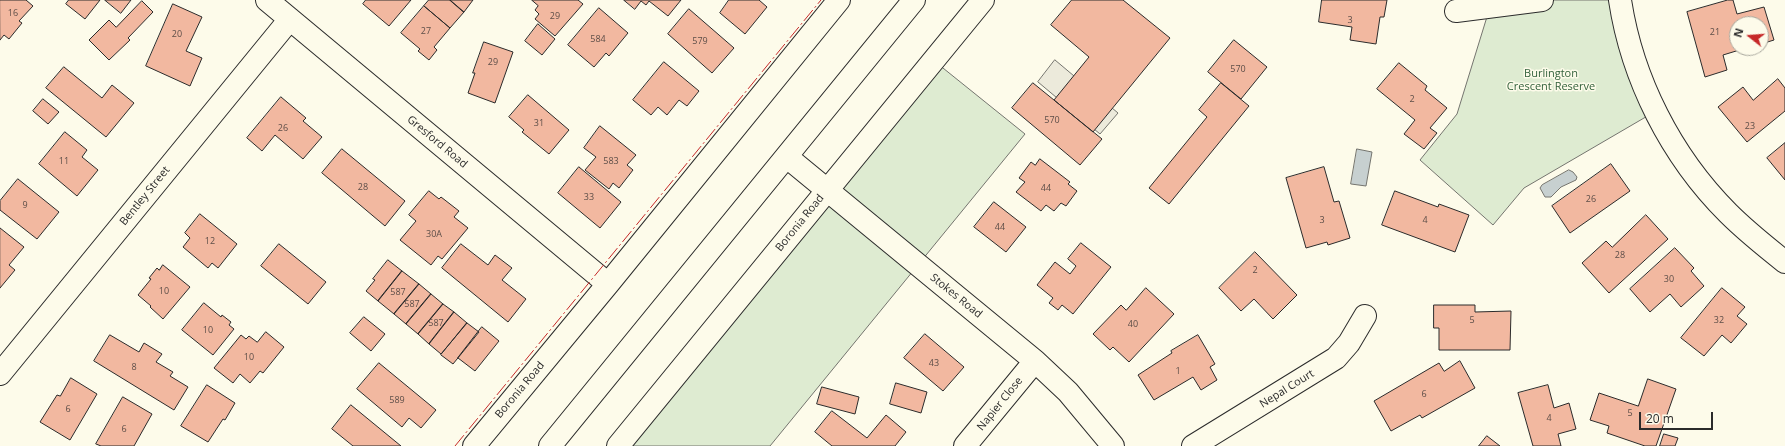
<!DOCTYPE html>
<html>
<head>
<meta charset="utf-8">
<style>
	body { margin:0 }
	#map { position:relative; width:1785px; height:446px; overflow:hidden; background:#fdfbea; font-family:"Open Sans",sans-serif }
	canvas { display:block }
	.north { position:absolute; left:1729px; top:16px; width:40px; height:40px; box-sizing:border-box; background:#fdfbea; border:1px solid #a9a89e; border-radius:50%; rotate:287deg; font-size:11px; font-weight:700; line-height:16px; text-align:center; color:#2b2b2b }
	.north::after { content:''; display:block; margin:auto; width:14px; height:18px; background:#c62828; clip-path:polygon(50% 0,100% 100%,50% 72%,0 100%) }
	.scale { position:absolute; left:1639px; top:412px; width:74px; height:18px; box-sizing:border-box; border:2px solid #2b2b2b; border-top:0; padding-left:5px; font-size:12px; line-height:14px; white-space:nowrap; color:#2b2b2b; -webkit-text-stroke:3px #fdfbea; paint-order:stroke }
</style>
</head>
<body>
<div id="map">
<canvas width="1785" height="446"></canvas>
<div class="north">N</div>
<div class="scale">20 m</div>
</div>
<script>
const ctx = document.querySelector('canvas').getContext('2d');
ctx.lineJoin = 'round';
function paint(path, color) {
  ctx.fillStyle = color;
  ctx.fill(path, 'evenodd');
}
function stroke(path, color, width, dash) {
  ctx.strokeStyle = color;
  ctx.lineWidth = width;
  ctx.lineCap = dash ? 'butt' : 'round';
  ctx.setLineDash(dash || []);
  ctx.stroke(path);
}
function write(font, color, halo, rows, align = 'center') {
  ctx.font = font + ' "Open Sans",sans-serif';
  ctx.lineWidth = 3;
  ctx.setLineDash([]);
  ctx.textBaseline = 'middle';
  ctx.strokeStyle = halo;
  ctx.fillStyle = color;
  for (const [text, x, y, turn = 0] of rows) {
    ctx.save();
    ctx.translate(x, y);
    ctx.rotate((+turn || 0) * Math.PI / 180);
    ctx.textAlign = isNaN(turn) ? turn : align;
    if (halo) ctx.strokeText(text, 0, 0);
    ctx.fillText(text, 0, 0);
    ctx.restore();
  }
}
const green = new Path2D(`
	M1542,0H1620L1656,111L1524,188L1493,225L1420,160L1457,114L1490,7Z
	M933,60L1025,134L770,446H618Z`);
const parking = new Path2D(`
	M1055,60L1118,113L1100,134L1038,82Z`);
const water = new Path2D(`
	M1357,149L1372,152L1366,186L1351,184Z
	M1569,170L1573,172L1577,177L1576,180L1561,187L1551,197H1545L1540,188L1542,185Z`);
const building = new Path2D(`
	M0,0H26L33,6L19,21L22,23L9,39L4,35L0,40Z
	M69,0H100L85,19L66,4Z
	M105,0H131L121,13Z
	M366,0H411L389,26L363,4Z
	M429,0H450L464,12L450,28L424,6Z
	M450,0H473L464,12Z
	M532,0H578L583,4L555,36L535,19L539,14L535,10L538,6Z
	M624,0H681L668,16L649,1L646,5L641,1L635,9Z
	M729,0H759L767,7L745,34L720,13Z
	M1072,0H1123L1170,38L1093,132L1054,100L1089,57L1051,25Z
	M1322,0H1387L1384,17H1380L1376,44L1350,40L1352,27L1319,22Z
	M1728,0H1733L1737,14L1764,7L1774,40L1761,44V24H1737V48H1746L1723,55L1727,70L1705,77L1687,12Z
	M142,1L153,12L128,38L130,40L109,60L89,40L109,20L116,27Z
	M173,4L202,17L186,51L202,58L190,86L146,66Z
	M424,6L450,28L434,47L437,50L429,60L418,51L420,49L401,33Z
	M599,8L628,33L609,56L606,53L594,67L568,45Z
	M689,9L734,48L712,73L668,34Z
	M538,24L555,39L542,55L525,41Z
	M1234,40L1267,67L1241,99L1208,72Z
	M484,42L513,52L495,103L468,93L475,73H473Z
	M664,62L699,91L687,106L679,100L667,115L658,107L651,115L633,100Z
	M1399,63L1427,86L1425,90L1447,108L1430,128L1437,133L1424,149L1404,134L1415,120L1377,89Z
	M64,67L102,98L112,85L134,103L106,137L46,88Z
	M1778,79L1785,88V111L1747,142L1718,107L1743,87L1753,100Z
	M1033,83L1102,139L1080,165L1012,108Z
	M1221,83L1249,106L1169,204L1149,188L1207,117L1199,110Z
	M528,95L569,130L549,154L522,132L524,130L509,117Z
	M281,97L306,118L303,121L322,137L303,159L275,135L262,151L247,138Z
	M43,99L59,112L48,124L33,111Z
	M600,126L636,155L627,165L633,170L619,188L613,183L609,189L585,170L596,157L584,148Z
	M65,132L87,150L82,157L98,170L77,196L39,164Z
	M1785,143V180L1767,158Z
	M342,149L405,201L385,226L322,173Z
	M1040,159L1070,182L1068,184L1077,191L1066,206L1061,203L1054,211L1046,205L1041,211L1016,192L1025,182L1019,178L1031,162L1035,165Z
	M1611,164L1630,191L1570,233L1552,206Z
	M579,167L621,202L600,228L558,193Z
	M1324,167L1334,202L1339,201L1350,238L1328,245L1327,242L1306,248L1286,178Z
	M18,179L59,212L37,239L0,210V201Z
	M429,191L439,199L441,197L459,211L454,217L468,228L442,259L438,256L431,265L400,240L416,221L409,215Z
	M1395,191L1438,207L1439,204L1469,215L1455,252L1382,225Z
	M994,202L1026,227L1006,252L974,227Z
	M200,214L237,244L218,268L212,263L208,268L183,247L190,238L185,233Z
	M1646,215L1668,239L1609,293L1582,263L1606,241L1612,247Z
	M0,228L24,247L9,265L15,270L0,288Z
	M1081,243L1111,267L1073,314L1062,305L1058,310L1049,303L1053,298L1037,285L1055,262L1070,274L1076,266L1068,259Z
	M279,244L326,282L308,304L261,266Z
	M461,244L488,265L495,255L512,268L502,280L526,299L508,322L442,268Z
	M1675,248L1694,268L1691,271L1704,286L1681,307L1670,294L1650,312L1630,289Z
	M1255,252L1297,295L1273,319L1254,299L1241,311L1219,288Z
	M388,260L402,271L378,301L366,291L375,280L373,279Z
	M163,265L190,287L163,319L150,307L151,306L138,295L151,279L149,278L157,268L159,270Z
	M402,271L419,284L394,314L378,301Z
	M419,284L431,294L406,324L394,314Z
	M1146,288L1174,314L1129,362L1113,347L1110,350L1093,334L1121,305L1126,310Z
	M1722,288L1745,307L1737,316L1747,324L1731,343L1722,335L1704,356L1681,338Z
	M431,294L443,304L418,334L406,324Z
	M204,303L221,317L222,315L231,322L229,325L234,329L213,355L182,330Z
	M443,304L454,312L429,344L418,334Z
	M1434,305H1475V312L1511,311L1510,350H1439V328H1434Z
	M454,312L467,323L441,354L429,344Z
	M364,317L385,334L371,351L350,333Z
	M467,323L479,332L453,364L441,355Z
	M482,327L499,341L475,371L458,358Z
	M266,332L284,347L263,373L260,371L250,383L240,374L233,383L214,368L241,335L246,339L249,336L257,342Z
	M925,334L964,367L943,391L904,358Z
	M110,335L139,352L144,343L162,354L156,362L173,372L170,376L188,387L174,410L94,361Z
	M1198,335L1215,364L1210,367L1217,380L1201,390L1193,377L1154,400L1138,375L1172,353L1171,351Z
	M1460,361L1475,388L1422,418L1420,415L1391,431L1374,401L1439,363L1444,371Z
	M379,363L436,410L421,428L409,418L402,427L357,389Z
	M71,378L97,394L70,440L40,422L57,395L60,396Z
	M1648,379L1676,389L1656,446H1645L1607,433L1609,426L1590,420L1599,393L1638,406Z
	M896,383L927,392L921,413L890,404Z
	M207,385L235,403L225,420L223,419L208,442L181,426Z
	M1548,385L1554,408L1569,403L1576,429L1558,434L1561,446H1533L1518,393Z
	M822,387L859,397L855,414L817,404Z
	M123,397L152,414L134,446H101L96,444Z
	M351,405L401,446H353L332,429Z
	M832,411L867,438L886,415L906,432L895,446H832L815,432Z
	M1664,434L1678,438L1675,446H1660Z
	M1487,436L1500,446H1479Z`);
const street = new Path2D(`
	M267,0L608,284
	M1620,0C1632,79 1671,156 1728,213C1746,231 1766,247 1785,262
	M1456,11L1542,0
	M787,157L1035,361L1068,392L1113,446
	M0,374L290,19
	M474,446L608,284L839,0
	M965,446L1035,361
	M1193,446L1336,358L1349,343L1365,316`);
const primary = new Path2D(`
	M550,446L914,0
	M618,446L983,0`);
const power = new Path2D(`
	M455,446L821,0`);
const numberNames = [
	["16",13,13],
	["29",555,16],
	["3",1350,20],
	["27",426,31],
	["21",1715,32],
	["20",177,34],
	["584",598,39],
	["579",700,41],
	["29",493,62],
	["570",1238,69],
	["2",1412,99],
	["570",1052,120],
	["31",539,123],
	["23",1750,126],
	["26",283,128],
	["11",64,161],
	["583",611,161],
	["28",363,187],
	["44",1046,188],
	["33",589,197],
	["26",1591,199],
	["9",25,205],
	["3",1322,220],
	["4",1425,220],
	["44",1000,227],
	["30A",434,234],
	["12",210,241],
	["28",1620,255],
	["2",1255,270],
	["30",1669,279],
	["10",164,291],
	["587",398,292],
	["587",412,304],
	["5",1472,320],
	["32",1719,320],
	["587",436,323],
	["40",1133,324],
	["10",208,330],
	["10",249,357],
	["43",934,363],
	["8",134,367],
	["1",1178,371],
	["6",1424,394],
	["589",397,400],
	["6",68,409],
	["5",1630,413],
	["4",1549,418],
	["6",124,429]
];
const parkNames = [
	["Burlington",1551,74],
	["Crescent Reserve",1551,87]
];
const streetNames = [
	["Gresford Road",437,142,40],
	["Bentley Street",145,196,-51],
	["Boronia Road",800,223,-51],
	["Stokes Road",956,296,39],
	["Nepal Court",1287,389,-32],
	["Boronia Road",520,390,-50],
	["Napier Close",1000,404,-51]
];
paint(green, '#deebd1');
stroke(green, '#74746e', 1);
paint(parking, '#eceadb');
stroke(parking, '#74746e', 1);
paint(water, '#c7d0d0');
stroke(water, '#74746e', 1);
paint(building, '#f2b8a0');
stroke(building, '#2b2b2b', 1);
stroke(street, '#2b2b2b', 24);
stroke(primary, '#2b2b2b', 24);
stroke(street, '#fdfbea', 22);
stroke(primary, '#fdfbea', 22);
stroke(power, '#c62828', 1, [14, 3, 2, 3]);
write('9px', '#5d4e48', null, numberNames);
write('11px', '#34623c', '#fdfbea', parkNames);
write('11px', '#2b2b2b', '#fdfbea', streetNames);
</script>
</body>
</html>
